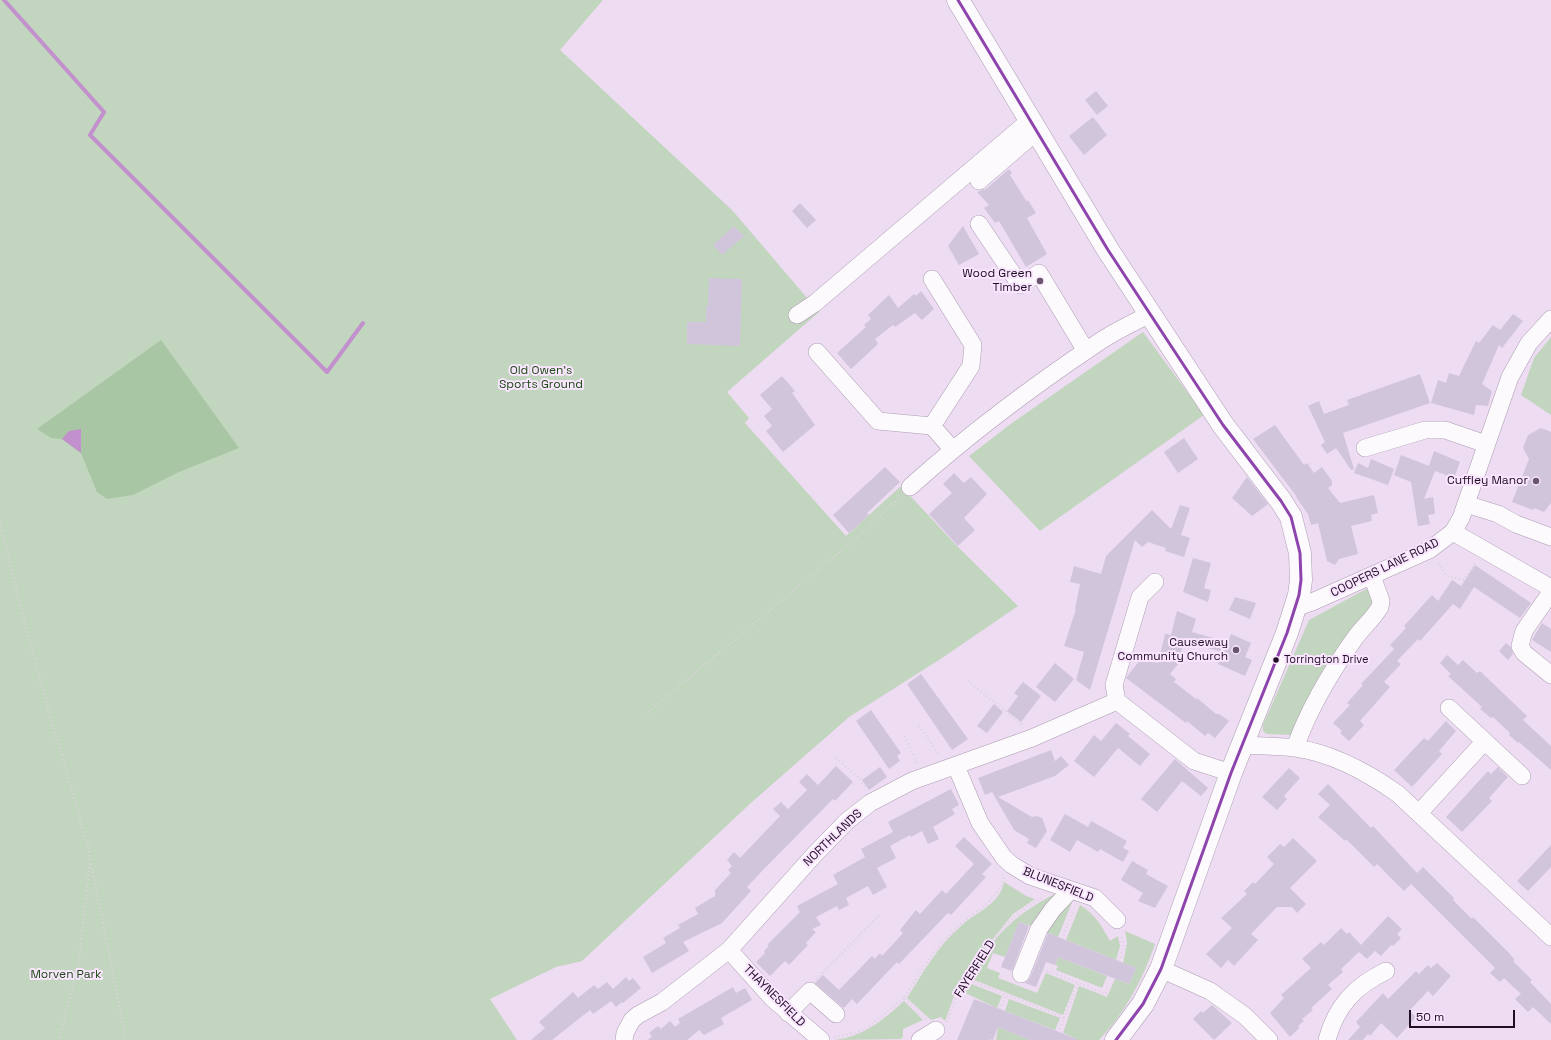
<!DOCTYPE html>
<html>
<head>
<meta charset="utf-8">
<style>
	body { margin:0 }
	#map { position:relative; width:1551px; height:1040px; overflow:hidden; background:#eddcf2; font-family:"Space Grotesk",sans-serif }
	canvas { display:block }
	.scale { position:absolute; left:1409px; top:1010px; width:106px; height:18px; box-sizing:border-box; border:2px solid #210e25; border-top:0; padding-left:5px; font-size:12px; line-height:14px; white-space:nowrap; color:#210e25; -webkit-text-stroke:3px #fae5ff; paint-order:stroke }
</style>
</head>
<body>
<div id="map">
<canvas width="1551" height="1040"></canvas>
<div class="scale">50 m</div>
</div>
<script>
const ctx = document.querySelector('canvas').getContext('2d');
ctx.lineJoin = 'round';
function paint(path, color) {
  ctx.fillStyle = color;
  ctx.fill(path, 'evenodd');
}
function stroke(path, color, width, dash) {
  ctx.strokeStyle = color;
  ctx.lineWidth = width;
  ctx.lineCap = dash ? 'butt' : 'round';
  ctx.setLineDash(dash || []);
  ctx.stroke(path);
}
function write(font, color, halo, rows, align = 'center') {
  ctx.font = font + ' "Space Grotesk",sans-serif';
  ctx.lineWidth = 4;
  ctx.setLineDash([]);
  ctx.textBaseline = 'middle';
  ctx.strokeStyle = halo;
  ctx.fillStyle = color;
  for (const [text, x, y, turn = 0] of rows) {
    ctx.save();
    ctx.translate(x, y);
    ctx.rotate((+turn || 0) * Math.PI / 180);
    ctx.textAlign = isNaN(turn) ? turn : align;
    if (halo) ctx.strokeText(text, 0, 0);
    ctx.fillText(text, 0, 0);
    ctx.restore();
  }
}
const green = new Path2D(`
	M0,0H603L560,50L733,211L819,312L727,392L749,418L745,423L846,536L901,486L958,547L1018,606L942,658L849,717L753,801L582,961L556,967L490,999L517,1040H0Z
	M1143,332L1204,415L1040,531L969,456L1012,423Z
	M1551,337V415L1521,395L1534,358Z
	M1368,588L1376,602L1292,735L1267,734L1263,731V725L1309,620Z
	M1004,882L1026,896L1035,899L1013,914L984,950L969,977L963,980L954,996L945,1021L941,1017L931,1020L907,998C923,973 937,947 960,927C974,913 1000,905 1004,882Z
	M1055,894H1058L1051,905L1030,926L1019,922L1005,957L993,953L987,968L1000,973L998,978L1037,993L1046,973L1075,985L1063,1015L972,979C989,938 1016,914 1055,894Z
	M1073,900L1058,937L1046,932L1049,922Z
	M1080,905C1094,913 1102,926 1110,941L1118,936L1120,946L1116,960L1066,940Z
	M1125,931L1155,944C1143,979 1125,1013 1099,1040H1075V1038L1063,1033L1079,986L1107,997L1115,979L1129,984L1136,968L1123,963L1127,943Z
	M1058,957L1107,976L1102,988L1056,970L1058,966L1055,965Z
	M969,983L1002,996L997,1008L961,991L965,984Z
	M1009,999L1060,1018L1055,1030L1005,1011Z
	M904,1001L923,1020L903,1029V1037L901,1039L835,1040C864,1036 882,1021 904,1001Z
	M998,1027L1030,1040H996Z`);
const forest = new Path2D(`
	M161,340L239,448L179,472L133,495L107,499L97,492L81,453L62,439L51,438L37,429Z`);
const water = new Path2D(`
	M81,429V453L62,439L69,431Z`);
const stream = new Path2D(`
	M4,0L104,112L90,135L327,372L363,323`);
const building = new Path2D(`
	M1096,91L1108,106L1097,115L1085,100Z
	M1093,117L1107,135L1084,155L1069,136Z
	M1009,169L1012,173L1010,175L1027,202L1028,200L1036,213L1027,218L1047,254L1026,267L999,221L995,223L984,208L989,205L977,192L986,189Z
	M800,203L816,220L807,228L792,211Z
	M734,226L744,236L722,255L713,245Z
	M963,226L979,254L959,265L948,246Z
	M709,278L742,279L740,346L687,344V322H706V306H708Z
	M921,291L934,309L922,320L915,313L895,327L893,325L875,339L878,344L851,369L837,353L866,327L864,325L871,319L868,315L889,295L898,308L914,294L916,296Z
	M1513,314L1523,321L1502,348L1499,345L1482,384L1492,391L1488,406L1476,405L1474,415L1431,403L1438,380L1446,383L1449,373L1459,376L1476,341L1479,343L1493,325L1500,330Z
	M1420,374L1430,403L1343,433L1354,469L1351,470L1336,448L1327,454L1321,445L1325,442L1308,406L1319,401L1324,414L1349,405L1347,400Z
	M782,376L795,391L792,393L815,425L783,452L766,431L772,426L764,416L772,409L760,395Z
	M1275,425L1304,465L1307,463L1314,473L1322,467L1332,481V485L1328,488L1340,503L1374,495L1378,513L1371,515L1372,521L1351,526L1358,554L1339,559L1335,565L1327,561L1318,523L1311,525L1308,514L1296,497H1297L1253,439Z
	M1541,428L1551,432V503L1544,512L1534,508L1533,510L1512,502L1529,459L1523,448L1528,435Z
	M1184,438L1198,459L1178,473L1164,452Z
	M1434,451L1460,462L1454,478L1435,471L1424,499L1433,497L1435,514L1428,515L1430,524L1418,526L1411,482L1394,475L1401,455L1429,466Z
	M1371,459L1394,469L1388,485L1354,473L1358,463L1368,468Z
	M885,467L900,482L867,513L869,515L849,533L833,515Z
	M954,473L964,483L971,477L987,494L964,518L975,530L958,546L929,514L952,493L943,484Z
	M1247,477L1268,504L1252,516L1232,498Z
	M1180,505L1190,508L1181,535L1190,538L1184,557L1165,551L1166,548L1148,542L1142,547L1135,540L1090,690L1076,680L1084,652L1064,646L1076,609H1075L1080,584L1070,582L1074,566L1101,574L1106,556L1152,510L1171,529Z
	M1193,558L1211,563L1204,588L1211,590L1208,602L1183,592Z
	M1475,565L1531,603L1520,618L1474,587L1460,609L1453,604L1420,641L1418,639L1397,661L1401,664L1384,682L1390,687L1360,721L1364,725L1349,741L1340,733L1342,731L1333,723L1350,705L1347,703L1363,685L1361,684L1394,649L1390,645L1406,628L1404,626L1432,595L1438,601L1452,580L1461,586Z
	M1235,597L1256,603L1250,619L1229,610Z
	M1177,611L1196,619L1192,632L1228,642L1231,634L1251,643L1245,657L1252,660L1245,676L1218,664L1223,652L1183,642L1179,663L1170,674L1176,679L1174,682L1196,699L1197,698L1216,714H1219L1229,721L1215,738L1208,733L1205,736L1187,721L1186,723L1126,678L1140,660L1158,663L1165,634L1171,635Z
	M1542,623L1551,629V652L1532,640Z
	M1506,643L1511,647L1513,654L1508,660L1499,651Z
	M1447,655L1458,665L1463,660L1477,673L1480,671L1527,716L1523,720L1551,746V770L1519,742L1518,743L1509,735L1510,733L1493,717L1491,718L1480,709L1482,707L1448,676L1451,674L1440,663Z
	M1055,663L1074,679L1055,702L1036,687Z
	M921,674L968,739L952,750L907,684Z
	M1023,682L1041,696L1021,722L1007,711L1018,696L1014,693Z
	M994,704L1003,712L987,733L977,726Z
	M871,710L901,753L897,756L900,761L889,769L856,721Z
	M1446,721L1456,731L1439,751L1442,754L1412,787L1394,770L1424,738L1428,741Z
	M1116,723L1130,734L1128,736L1150,754L1140,766L1118,748L1094,777L1074,761L1094,735L1101,741Z
	M1051,750L1055,761L1061,756L1069,765L1055,776L998,797L1032,817L1037,816L1042,818L1047,831L1036,848L1027,843L1029,839L1014,830L992,792L985,795L978,778Z
	M1175,759L1208,788L1201,796L1182,781L1157,812L1141,799Z
	M836,766L853,782L835,801L833,799L763,870L747,887L751,891L722,923L683,942L689,951L652,973L643,957L666,943L663,938L680,928L678,925L698,914L695,908L715,896V890L731,873L728,870L732,866L727,860L734,852L740,858L780,816L773,809L781,802L788,809L807,790L799,782L807,774L818,785Z
	M880,767L887,777L869,790L862,780Z
	M1498,767L1508,777L1489,798L1492,801L1462,832L1446,817L1488,771L1491,774Z
	M1289,768L1300,778L1284,796L1287,799L1277,810L1262,797Z
	M1328,784L1371,828L1373,826L1417,873L1423,867L1454,898L1453,900L1472,919L1473,917L1509,953L1515,960L1513,961L1532,980L1530,982L1551,1004V1024L1533,1007L1528,1012L1515,999L1521,994L1504,978L1500,982L1490,973L1495,968L1411,884L1404,891L1377,864L1374,867L1346,839L1345,841L1318,817L1330,805L1318,794Z
	M951,789L959,805L952,809L955,814L933,827L939,839L928,844L922,831L911,837L910,835L890,846L896,858L877,868L887,887L873,895L868,886L846,898L849,905L839,910L837,906L816,917L821,925L812,929L816,932L806,943L808,945L789,965L785,961L770,976L756,962L765,953L764,951L769,946L767,945L800,912L797,906L838,884L833,875L865,857L861,849L893,832L888,822Z
	M1065,814L1088,827L1091,821L1127,841L1123,848L1129,851L1123,862L1100,849L1098,852L1077,840L1070,852L1050,840Z
	M964,837L992,864L982,874L986,877L951,915L948,913L899,964L897,962L857,1004L852,999L844,1008L815,983L823,975L839,990L872,956L875,959L880,953L882,956L903,933L900,930L916,910L920,914L942,890L946,894L974,864L955,846Z
	M1293,838L1317,861L1290,888L1306,904L1297,913L1292,907H1277L1251,934L1258,940L1234,966L1228,960L1221,968L1206,954L1232,928L1221,918L1247,894L1244,891L1253,882L1255,884L1274,864L1267,857L1280,844L1284,847Z
	M1551,845V867L1528,891L1517,881Z
	M1132,861L1148,870L1146,874L1168,886L1155,908L1138,901L1143,893L1121,880Z
	M1388,916L1402,929L1397,934L1401,938L1393,946L1391,945L1381,956L1375,951L1367,959L1359,952L1341,969L1343,972L1328,985L1332,989L1311,1008L1313,1010L1302,1019L1304,1021L1298,1026L1299,1028L1290,1037L1270,1013L1284,998L1281,995L1311,968L1302,959L1321,942L1324,945L1341,928L1347,934L1349,932L1361,945Z
	M1019,922L1029,926L1012,971L1001,967Z
	M1048,933L1136,968L1129,984L1058,957L1055,965L1046,962L1036,987L1025,983L1030,978Z
	M1437,963L1451,976L1433,996L1428,991L1409,1011L1416,1017L1397,1038L1381,1023L1370,1036L1368,1034L1363,1040H1348L1360,1027L1356,1022L1383,993L1388,999L1416,971L1419,974L1428,965L1431,968Z
	M626,977L629,981L633,978L641,988L623,1003L622,1002L616,1007L611,1001L593,1014L590,1010L552,1040H531L545,1028L539,1022L573,992L578,998L594,985L598,989L607,982L613,989Z
	M733,987L736,993L745,988L752,1000L721,1018L724,1024L704,1035L699,1030L687,1040H648L652,1036L649,1033L658,1026L661,1029L670,1021L675,1027L680,1023L678,1019Z
	M974,999L1077,1039V1040H1030L998,1027L993,1040H957Z
	M1212,1005L1232,1023L1214,1040L1193,1019L1201,1011L1203,1013Z`);
const path = new Path2D(`
	M0,523L39,677L89,850L90,861L79,962L59,1040
	M1439,563L1445,575L1464,580L1475,562
	M968,681L1024,726
	M642,717L847,546L900,497
	M919,726L940,755
	M905,736L917,763
	M836,758L861,780L867,788
	M91,864L126,1040
	M1062,939L1073,911
	M1119,961L1124,947L1121,934
	M1053,964L1050,972L1078,983
	M1039,968L1050,972
	M817,979L881,913
	M970,980L1064,1018L1059,1032
	M1000,1009L1006,995
	M1064,1018L1078,983L1105,994L1109,986
	M926,1019L904,998L933,953L958,926L987,904L1001,887L1004,877
	M947,1022L959,989L965,981L970,980C984,946 1008,916 1042,898
	M835,1038L866,1029L904,998
	M990,1040L992,1034`);
const minor = new Path2D(`
	M979,181L1036,132
	M979,224L1020,285L1039,273L1086,351
	M932,279L973,345L971,366L932,426L953,450
	M797,315L815,303L1029,121
	M817,352L878,421L932,426
	M1365,448L1425,430H1445L1486,444
	M910,487C969,434 1033,386 1099,342C1115,331 1133,323 1150,314
	M1466,504L1498,514L1516,524L1551,537
	M1453,532L1551,588
	M1155,582L1140,597L1114,685L1117,701L1194,761L1231,773
	M1551,592L1524,631L1520,646L1524,653L1551,675
	M1295,608L1312,602L1429,550L1453,532L1461,518L1510,377L1529,343L1551,319
	M1449,708L1522,776
	M1242,745C1259,746 1277,746 1295,748C1333,753 1367,772 1398,794L1551,937
	M1295,748C1309,708 1330,673 1355,638C1363,627 1373,619 1380,607L1381,601L1372,576
	M956,766L980,823L1004,858L1012,865L1030,876L1095,898L1117,920
	M1419,813L1484,742
	M729,950L773,999L821,1040
	M1161,969L1210,991L1245,1016L1269,1040
	M1021,974L1039,929L1053,909L1071,890
	M788,1013L810,991L836,1014
	M624,1040L625,1033L632,1020L638,1015L662,1002L729,950L815,854L847,821L870,803L912,781L1032,738L1117,701
	M920,1040L936,1030
	M1327,1040C1336,1006 1355,986 1386,971`);
const major = new Path2D(`
	M958,0L1108,250L1223,425L1281,501L1291,517L1300,553L1301,580L1299,595L1287,633L1231,773L1161,969L1143,1004L1116,1040`);
const bus1 = new Path2D(`
	M958,0L1108,250L1223,425L1281,501L1291,517L1300,553L1301,580L1299,595L1287,633L1231,773L1161,969L1143,1004L1116,1040`);
const markers = [
	[1040,281,4,"#68566d"],
	[1536,481,4,"#68566d"],
	[1236,650,4,"#68566d"],
	[1276,660,3.5,"#210e25"]
];
const busNames = [
	["Torrington Drive",1284,660]
];
const poiNames = [
	["Wood Green",1032,274],
	["Timber",1032,288],
	["Cuffley Manor",1528,481],
	["Causeway",1228,643],
	["Community Church",1228,657]
];
const parkNames = [
	["Old Owen's",541,371],
	["Sports Ground",541,385],
	["Morven Park",66,975]
];
const streetNames = [
	["COOPERS LANE ROAD",1385,568,-26],
	["NORTHLANDS",833,838,-44],
	["BLUNESFIELD",1058,885,22],
	["FAYERFIELD",975,969,-58],
	["THAYNESFIELD",774,996,45]
];
paint(green, '#c2d5be');
paint(forest, '#a8c6a3');
paint(water, '#c290cd');
stroke(stream, '#c290cd', 4);
paint(building, '#d1c5dc');
stroke(minor, '#ac9cb1', 18);
stroke(major, '#ac9cb1', 23);
stroke(path, '#dad4dc', 2.5, [1, 3]);
stroke(minor, '#fcfafd', 17);
stroke(major, '#fcfafd', 22);
stroke(bus1, '#8e44ad', 3);
for (const [x, y, r, color] of markers) {
  const dot = new Path2D();
  dot.arc(x, y, r, 0, 2 * Math.PI);
  ctx.fillStyle = color;
  ctx.fill(dot);
  stroke(dot, '#fae5ff', 1.5);
}
write('11px', '#210e25', '#fae5ff', busNames, 'left');
write('12px', '#210e25', '#fae5ff', poiNames, 'right');
write('12px', '#1c4a13', '#fae5ff', parkNames);
write('12px', '#210e25', '#fae5ff', streetNames);
</script>
</body>
</html>
